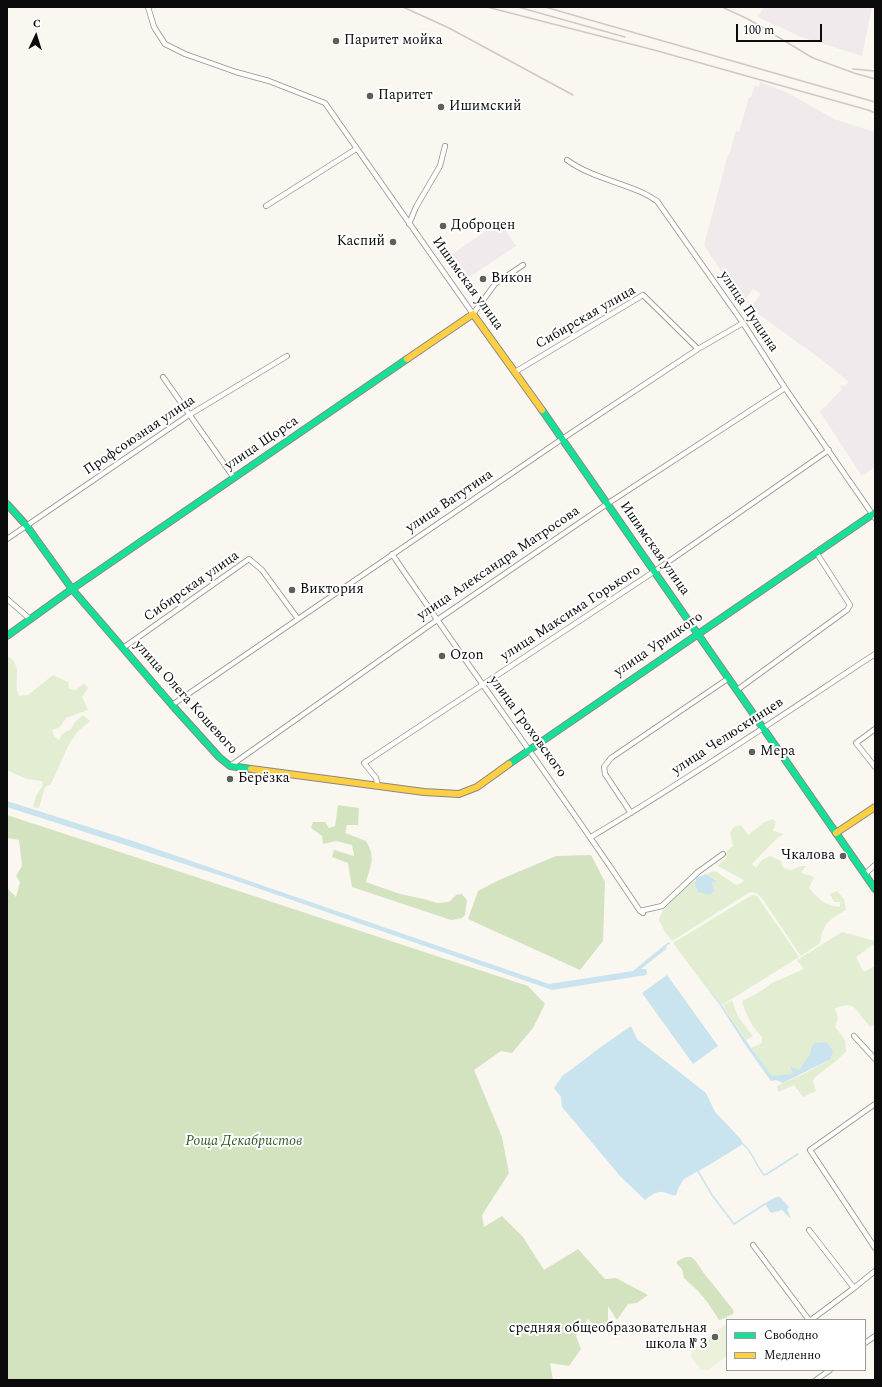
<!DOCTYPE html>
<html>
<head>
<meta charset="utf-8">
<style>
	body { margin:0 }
	#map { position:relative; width:882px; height:1387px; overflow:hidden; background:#f9f7ef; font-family:Spectral,serif }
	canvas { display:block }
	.frame { position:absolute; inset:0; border:8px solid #0b0b0b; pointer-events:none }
	.legend { position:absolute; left:726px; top:1319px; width:140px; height:52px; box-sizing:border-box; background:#fff; border:1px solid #9d9d9d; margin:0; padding:5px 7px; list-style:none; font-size:12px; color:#0b0b0b }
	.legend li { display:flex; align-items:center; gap:8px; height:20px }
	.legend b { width:20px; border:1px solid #9d9d9d }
	.north { position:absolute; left:16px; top:16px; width:40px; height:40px; -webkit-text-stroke:3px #fff; paint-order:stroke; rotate:4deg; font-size:11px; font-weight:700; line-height:16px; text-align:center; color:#0b0b0b }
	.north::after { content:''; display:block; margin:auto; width:14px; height:18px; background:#0b0b0b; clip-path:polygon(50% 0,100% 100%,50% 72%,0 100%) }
	.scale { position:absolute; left:736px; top:24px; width:86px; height:18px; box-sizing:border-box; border:2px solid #0b0b0b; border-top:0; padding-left:5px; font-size:12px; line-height:14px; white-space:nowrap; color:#0b0b0b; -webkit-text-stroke:3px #fff; paint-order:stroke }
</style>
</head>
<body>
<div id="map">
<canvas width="882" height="1387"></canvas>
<div class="frame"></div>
<ul class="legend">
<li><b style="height:5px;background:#16e098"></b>Свободно</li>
<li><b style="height:5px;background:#ffcf43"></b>Медленно</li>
</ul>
<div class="north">С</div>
<div class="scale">100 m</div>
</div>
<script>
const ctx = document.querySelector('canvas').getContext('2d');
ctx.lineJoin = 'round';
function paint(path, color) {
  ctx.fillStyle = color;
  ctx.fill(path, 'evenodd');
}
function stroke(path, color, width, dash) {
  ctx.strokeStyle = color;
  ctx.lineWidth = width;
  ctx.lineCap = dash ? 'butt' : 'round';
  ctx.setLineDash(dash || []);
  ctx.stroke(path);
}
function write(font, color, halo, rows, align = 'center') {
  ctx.font = font + ' Spectral,serif';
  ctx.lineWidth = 4;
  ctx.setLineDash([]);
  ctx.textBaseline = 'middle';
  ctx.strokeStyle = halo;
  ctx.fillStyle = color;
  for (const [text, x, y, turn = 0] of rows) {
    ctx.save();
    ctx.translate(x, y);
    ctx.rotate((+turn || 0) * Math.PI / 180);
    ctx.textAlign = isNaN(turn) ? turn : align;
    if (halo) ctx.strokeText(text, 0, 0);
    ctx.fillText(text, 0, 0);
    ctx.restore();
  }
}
const industrial = new Path2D(`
	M764,7H872L862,56L801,37L758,17Z
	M760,82L788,93L834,119L875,132V467L862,476L820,412L841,390L840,386L844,385L845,386L849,382L822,360L750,308L761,294L753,289L743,302L723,274L704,245L728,155L730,152L736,131L739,132L749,97H751L755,85L759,87Z
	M500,221L516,246L468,278L451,255Z`);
const green = new Path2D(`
	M7,656C25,666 12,682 19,696L28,695L53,675L68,682L69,689L75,690L84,684L88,688L82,697L88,710L66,718L60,727L52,730L54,736L59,740L62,734L71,729L75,722L83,715L90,721L77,732L69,744L51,784L45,787L39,808L33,807L36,796L43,785L42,781L27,779L7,770Z
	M773,819L776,822L773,831L784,834L777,838L752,864L756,868L762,860L770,856L781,861L783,868L791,870L801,866H806L801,873L814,877L809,888C820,900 823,905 840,907V902H834L830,894L837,891L844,899L846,910C829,920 823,923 820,943L801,956L764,901L757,893L750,892L672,941L665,932L659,920L663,910L690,882H694L699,892L715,890L712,884L713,882L717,880L708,875V873L715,871L736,885L740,884L744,880L718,866L720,863L726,858L727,851L733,846L730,833L734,827L741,825L748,835L763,823Z
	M752,895L757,896L799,957L722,1005L705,981L720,1006L673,943Z
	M842,932L875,941V943L856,957L864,972L875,966V1024L870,1027L854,1007L847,1005L835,1008L838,1018L835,1027L845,1040L846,1052L836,1061L814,1078L813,1081L816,1091L803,1097L794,1085L778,1092L777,1086L804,1074L831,1059L833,1051L811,1048L810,1054L799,1070L789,1067L793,1074L772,1077L751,1048L762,1043V1037C752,1027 746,1015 742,1001L758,993L772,983L804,969L797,960Z
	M732,1000L738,1017L753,1036L746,1040L723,1006Z`);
const forest = new Path2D(`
	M338,805L359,808L358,825H347L345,833L366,841C376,858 371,864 366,882L400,894L424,899L437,903L449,902L456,895L462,894L467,900L465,915L462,918L451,920L352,887L348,863L332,857L334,850L354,856L352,845L336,841L323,844L322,836L311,828L313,822H325L329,828L335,826Z
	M7,815L528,986L545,1004L533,1028L512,1053L501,1051L474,1070L502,1137L509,1173L482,1215L484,1227L502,1216L523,1237L544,1270L578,1249L605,1279L616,1278L648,1295L637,1303L628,1304L617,1320L608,1306V1326L601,1333L588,1319L576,1336L581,1349L569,1366L550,1363L553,1380H7V888L16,897L20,882L16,876L22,866L19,840L7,838Z
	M591,855L605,882L603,941L580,970L468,919L478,891L499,880L556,856Z
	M686,1257H691L695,1260L703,1272L731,1307L734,1311L733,1314C731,1315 721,1320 719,1320L708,1303L698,1291L684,1278L682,1269L677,1264V1261Z`);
const pitch = new Path2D(`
	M726,1324H727V1356L708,1370H701L691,1357L692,1351Z`);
const water = new Path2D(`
	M7,801L136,842L549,984L633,971L666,944L669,942L670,944L667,945L666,949L641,969H646L647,973L646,975L552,990L231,879L7,807Z
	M706,874L717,881L713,882L712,884L715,890L709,895L698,892L694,882L696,881V878Z
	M699,972L751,1048L772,1076L793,1074L789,1066L799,1070L810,1054L811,1048L815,1043L826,1042L833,1051L831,1059L783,1083L776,1080L771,1081L744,1043Z
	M667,975L718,1046L693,1064L642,993Z
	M631,1026L637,1039L706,1093L715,1112L740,1138L743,1144L709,1165L684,1179L679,1187L676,1195C671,1196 668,1193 663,1192C656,1191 650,1196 645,1200L620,1176L562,1107L561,1097L554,1088L563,1075L572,1069L598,1049Z
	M777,1197H780L789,1207L787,1209L791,1219L782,1210L771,1213L765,1204L768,1201Z`);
const stream = new Path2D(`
	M743,1144C753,1152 756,1166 764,1175L767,1174L798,1154
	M698,1171L712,1195L734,1224L765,1204`);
const street = new Path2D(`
	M148,7L154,27L165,44L185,54L236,72L269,81L325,103L473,314L495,284L523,265
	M567,160C589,176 616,181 641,192C646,194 652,198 657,201L743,323L785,388L875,518
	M266,206L356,149
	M409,224L416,207L440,166L445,146
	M515,372L643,295L698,349
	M163,377L234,478
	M7,539L189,415L287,356
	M392,554C473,674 560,790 640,911L643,913
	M7,599L30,619
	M123,648L249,559L262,570L298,619
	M737,690L847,610L850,605L816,552
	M172,705L562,439L698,349L743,323
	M875,729L856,743L875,767
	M230,766L437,620L607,504L785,388
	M378,786L376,778L364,763L655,571L829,450
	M631,813L605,774L604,767L611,758L729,678
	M591,837C688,779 781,716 875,654
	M865,874L875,865
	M640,911L662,906L698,872L723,854
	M854,1036L875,1059
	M875,1104L810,1150L875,1248
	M809,1230L854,1288
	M753,1245L809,1320
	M811,1320L854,1288L875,1271
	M865,1343L875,1336
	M816,1380L830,1370`);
const fast = new Path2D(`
	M542,410L875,889
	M7,504L26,525L72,589L172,705L219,757L230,766L251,769
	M7,636L72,589L407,359
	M509,764L873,514`);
const slow = new Path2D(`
	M407,359L473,314L542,410
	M251,769L424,792L459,794L477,787L509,764
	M836,833L875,807`);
const rail = new Path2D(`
	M403,7L449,28L573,95
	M487,7L654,50L868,110L875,113
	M518,7L625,37
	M545,7L875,102
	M722,7L748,19L813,58L854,73L875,79
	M853,69L875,71`);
const markers = [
	[336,41,4,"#5e5e5b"],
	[370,96,4,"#5e5e5b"],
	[441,107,4,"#5e5e5b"],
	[443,226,4,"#5e5e5b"],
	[393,242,4,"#5e5e5b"],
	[483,279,4,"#5e5e5b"],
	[292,590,4,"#5e5e5b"],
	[442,656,4,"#5e5e5b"],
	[752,752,4,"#5e5e5b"],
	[230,779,4,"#5e5e5b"],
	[843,856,4,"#5e5e5b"],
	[715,1337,4,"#5e5e5b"]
];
const poiNames = [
	["Паритет мойка",344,41],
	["Паритет",378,96],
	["Ишимский",449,107],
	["Доброцен",451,226],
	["Каспий",385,242,"right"],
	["Викон",491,279],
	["Виктория",300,590],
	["Ozon",450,656],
	["Мера",760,752],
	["Берёзка",238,779],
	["Чкалова",835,856,"right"],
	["средняя общеобразовательная",707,1329,"right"],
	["школа № 3",707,1345,"right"]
];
const streetNames = [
	["Ишимская улица",467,284,54],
	["улица Пущина",748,312,56],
	["Сибирская улица",586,318,-30],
	["Профсоюзная улица",140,436,-34],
	["улица Щорса",262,444,-34],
	["улица Ватутина",450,502,-34],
	["Ишимская улица",654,549,55],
	["улица Александра Матросова",499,564,-34],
	["Сибирская улица",192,587,-35],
	["улица Максима Горького",571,614,-33],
	["улица Урицкого",659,645,-34],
	["улица Олега Кошевого",185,698,48],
	["улица Гроховского",527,727,54],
	["улица Челюскинцев",728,737,-33]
];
const parkNames = [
	["Роща Декабристов",244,1142]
];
paint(industrial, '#f0eaec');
paint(green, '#e2edd1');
paint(forest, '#d3e3c0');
paint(pitch, '#ebf1db');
paint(water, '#c9e3ef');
stroke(stream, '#c9e3ef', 1.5);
stroke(street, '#92918e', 6);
stroke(fast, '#898884', 8);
stroke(slow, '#898884', 8);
stroke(street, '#fefefd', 4.5);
stroke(fast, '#16e098', 6);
stroke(slow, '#ffcf43', 6);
stroke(rail, '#d4c6c5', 1.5);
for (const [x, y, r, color] of markers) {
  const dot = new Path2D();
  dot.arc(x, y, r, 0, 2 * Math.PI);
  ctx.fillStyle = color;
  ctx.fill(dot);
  stroke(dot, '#fff', 1.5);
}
write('14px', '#0b0b0b', '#fff', poiNames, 'left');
write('14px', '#0b0b0b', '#fff', streetNames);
write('italic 14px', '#2f5c23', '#fff', parkNames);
</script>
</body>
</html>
